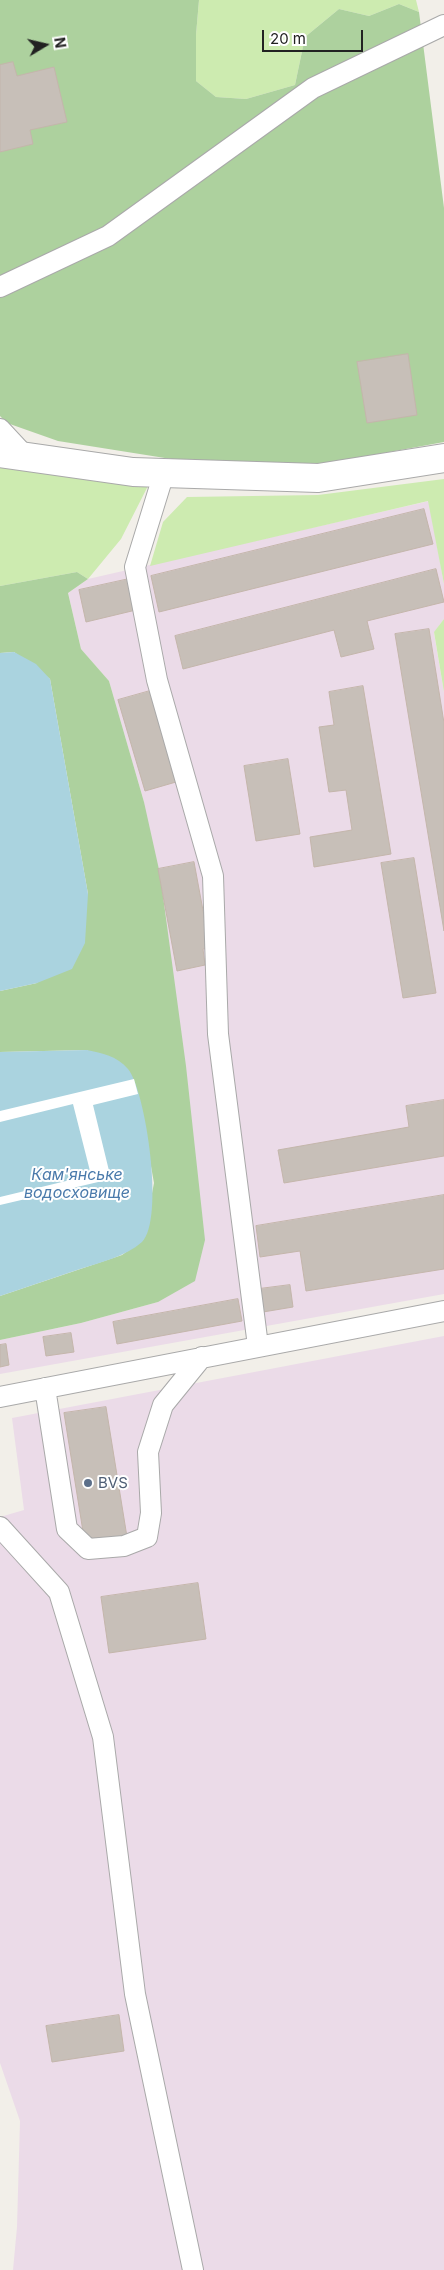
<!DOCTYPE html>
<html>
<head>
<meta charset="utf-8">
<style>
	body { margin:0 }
	#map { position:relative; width:444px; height:2270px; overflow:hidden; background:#f2efe9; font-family:Inter,sans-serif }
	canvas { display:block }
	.north { position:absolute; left:20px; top:20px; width:50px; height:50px; -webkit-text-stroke:4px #fff; paint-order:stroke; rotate:81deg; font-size:14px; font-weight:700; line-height:20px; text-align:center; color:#222 }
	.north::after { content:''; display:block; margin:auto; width:18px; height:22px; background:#222; clip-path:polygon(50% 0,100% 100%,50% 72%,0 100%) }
	.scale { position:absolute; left:262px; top:30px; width:101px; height:22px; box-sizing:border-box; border:2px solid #222; border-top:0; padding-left:6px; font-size:15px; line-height:18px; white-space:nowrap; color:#222; -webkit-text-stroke:4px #fff; paint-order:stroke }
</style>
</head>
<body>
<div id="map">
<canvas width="444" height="2270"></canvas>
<div class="north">N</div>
<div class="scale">20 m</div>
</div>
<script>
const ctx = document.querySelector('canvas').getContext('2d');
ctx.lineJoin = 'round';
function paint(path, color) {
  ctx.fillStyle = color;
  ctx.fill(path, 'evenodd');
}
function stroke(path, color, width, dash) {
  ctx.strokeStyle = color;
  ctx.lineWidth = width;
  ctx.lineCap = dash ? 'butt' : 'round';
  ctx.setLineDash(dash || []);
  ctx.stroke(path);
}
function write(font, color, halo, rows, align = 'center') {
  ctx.font = font + ' Inter,sans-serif';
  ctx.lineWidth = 4;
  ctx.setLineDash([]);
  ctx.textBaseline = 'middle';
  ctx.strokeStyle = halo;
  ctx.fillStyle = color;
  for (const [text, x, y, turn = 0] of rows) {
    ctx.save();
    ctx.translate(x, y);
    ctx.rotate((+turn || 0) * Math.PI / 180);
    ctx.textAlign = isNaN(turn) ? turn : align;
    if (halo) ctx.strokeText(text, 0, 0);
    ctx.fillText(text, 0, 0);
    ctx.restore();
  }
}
const industrial = new Path2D(`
	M429,501L444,584V619L434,633L444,692V1294L0,1374V1340L81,1323L158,1302L144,802L109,681L81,649L68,593L88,579Z
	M444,1336V2270H13L17,2227L20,2121L0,2063V1517L24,1510L12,1418Z`);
const grass = new Path2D(`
	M199,0H416L419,12L399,4L369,16L339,9L305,37L295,85L246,99L216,97L196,81V35Z
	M0,467L48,469L149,484L121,539L88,579L77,572L0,586Z
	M444,479V584L428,501L150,566L163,522L187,497L318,495Z
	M444,619V692L434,632Z`);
const forest = new Path2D(`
	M0,0H199L196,35V81L216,97L246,99L295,85L305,37L339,9L369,16L399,4L419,12L444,208V442L324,464L209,465L58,441L7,423L0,416Z
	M77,572L88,579L68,593L81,649L109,681L144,802L160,874L186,1066L205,1240L195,1281L158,1302L81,1323L0,1340V1296L122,1255L143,1240L154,1183L138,1094L87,1050L0,1052V991L37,983L88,894L50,679L14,652L0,653V586Z`);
const water = new Path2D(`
	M14,652L36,664L50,679L88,894L85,943L72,969L37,983L0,991V653Z
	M87,1050C102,1053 117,1056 128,1069C146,1091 165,1220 142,1242C125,1257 101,1262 80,1269C53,1278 27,1287 0,1296V1052Z`);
const pier = new Path2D(`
	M134,1079L138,1094L93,1105L111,1179L0,1205V1197L91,1175L73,1104L0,1122V1111Z`);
const building = new Path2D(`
	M13,62L17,76L54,67L67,122L30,130L33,144L0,152V65Z
	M408,354L417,415L367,423L357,362Z
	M424,509L433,544L159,612L151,576Z
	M436,569L444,602L367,621L374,649L341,657L334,630L183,669L175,636Z
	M129,579L136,610L86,622L79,590Z
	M429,629L444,723V931L395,634Z
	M363,686L391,854L314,867L310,837L352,830L346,790L329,792L319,727L334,725L329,692Z
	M150,691L176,782L145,791L118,700Z
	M288,759L300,834L256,841L244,766Z
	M414,858L436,993L403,998L381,863Z
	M194,862L210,948L203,949L205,965L177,971L158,869Z
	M444,1100V1156L284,1183L278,1150L409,1127L406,1106Z
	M444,1195V1269L306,1291L300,1251L260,1257L256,1226Z
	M290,1285L293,1307L263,1312L259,1289Z
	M238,1299L242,1321L117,1344L113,1322Z
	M71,1333L74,1352L46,1356L43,1337Z
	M6,1344L9,1365L0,1367V1345Z
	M106,1407L127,1537L85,1544L64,1413Z
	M198,1583L206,1639L109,1653L101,1597Z
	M119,2015L124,2051L52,2062L46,2026Z`);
const service = new Path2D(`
	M0,287L108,236L313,88L444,25
	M0,429L26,457
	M164,473L135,567L157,680L213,876L218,1034L258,1346
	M45,1388L67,1529L88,1549L124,1546L147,1537L151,1513L148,1452L163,1405L202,1357
	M0,1397L444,1311
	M0,1527L59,1592L103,1737L135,1994L193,2270`);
const minor = new Path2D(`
	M0,453L133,472L318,478L444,458`);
const markers = [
	[88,1483,5,"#5c6f8a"]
];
const serviceNames = [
	["BVS",98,1483]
];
const waterNames = [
	["Кам'янське",77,1175],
	["водосховище",77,1193]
];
paint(industrial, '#ebdbe8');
paint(grass, '#cdebb0');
paint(forest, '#add19e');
paint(water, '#aad3df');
paint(pier, '#fff');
paint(building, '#c7bfb8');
stroke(building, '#c4b6ab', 1);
stroke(service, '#a9a9a9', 22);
stroke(minor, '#a9a9a9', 30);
stroke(service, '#fff', 20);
stroke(minor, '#fff', 28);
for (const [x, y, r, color] of markers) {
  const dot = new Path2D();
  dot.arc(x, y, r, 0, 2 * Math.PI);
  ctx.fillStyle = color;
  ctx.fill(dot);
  stroke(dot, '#fff', 2);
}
write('15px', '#4e5e75', '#fff', serviceNames, 'left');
write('italic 16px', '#4a7aab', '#fff', waterNames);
</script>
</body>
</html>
